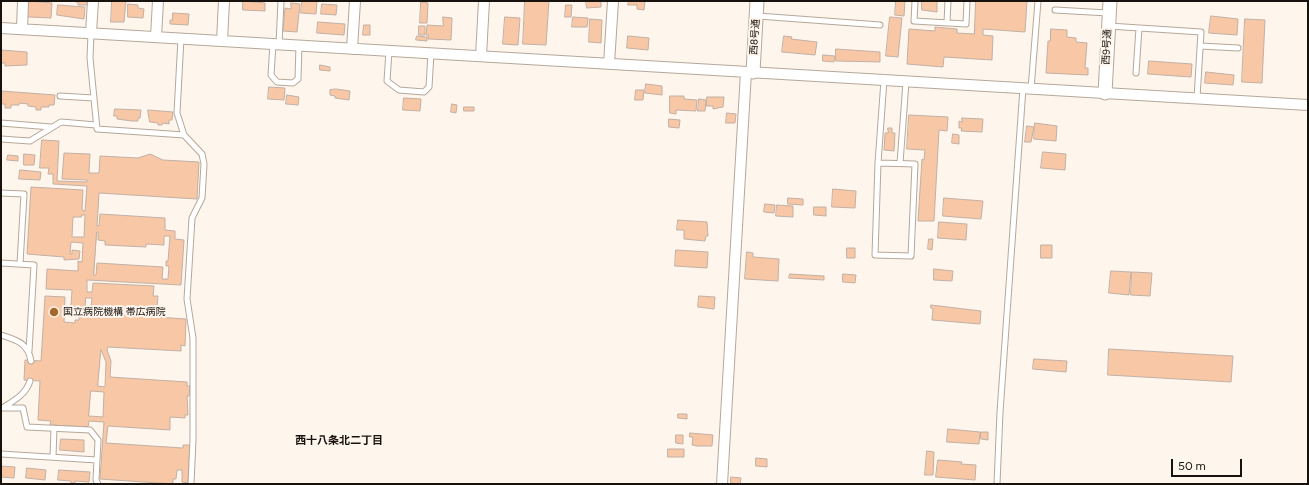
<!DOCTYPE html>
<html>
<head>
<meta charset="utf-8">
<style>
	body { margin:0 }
	#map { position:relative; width:1309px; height:485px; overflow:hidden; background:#fef5ec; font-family:Figtree,sans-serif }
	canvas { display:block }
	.frame { position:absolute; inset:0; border:2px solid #17120d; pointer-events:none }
	.scale { position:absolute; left:1171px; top:459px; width:71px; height:18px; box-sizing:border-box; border:2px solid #17120d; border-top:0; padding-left:5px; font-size:12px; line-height:14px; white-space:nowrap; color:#17120d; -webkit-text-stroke:3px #fef5ec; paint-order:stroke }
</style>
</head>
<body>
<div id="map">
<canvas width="1309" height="485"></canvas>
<div class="frame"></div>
<div class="scale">50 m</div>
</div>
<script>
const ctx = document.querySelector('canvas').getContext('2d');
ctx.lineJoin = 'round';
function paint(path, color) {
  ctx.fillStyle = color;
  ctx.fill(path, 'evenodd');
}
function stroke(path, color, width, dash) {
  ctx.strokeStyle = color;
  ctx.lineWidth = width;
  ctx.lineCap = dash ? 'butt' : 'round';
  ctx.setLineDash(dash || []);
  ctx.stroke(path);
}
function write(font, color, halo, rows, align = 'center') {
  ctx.font = font + ' Figtree,"Noto Sans JP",sans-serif';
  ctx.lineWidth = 4;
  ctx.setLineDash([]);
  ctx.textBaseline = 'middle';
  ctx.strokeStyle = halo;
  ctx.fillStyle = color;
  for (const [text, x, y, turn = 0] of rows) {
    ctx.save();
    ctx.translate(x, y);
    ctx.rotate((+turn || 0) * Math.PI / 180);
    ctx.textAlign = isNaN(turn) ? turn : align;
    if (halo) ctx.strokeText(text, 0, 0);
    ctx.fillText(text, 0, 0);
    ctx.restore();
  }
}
const building = new Path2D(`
	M29,1L52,3L51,18L28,17Z
	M74,1H87V5H78V3Z
	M112,1H126L124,22H111Z
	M243,1L265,3V11L243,10Z
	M302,1H317L316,14L301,13Z
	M525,1H549L546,45L523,44Z
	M586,1H601V7L587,8Z
	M629,1H645L644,10L637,9V5H628Z
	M896,1H905L904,16L895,15Z
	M922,1H937V12L922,10Z
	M976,1H1027L1025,32L983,29V35L993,36L992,60L944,57L943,67L907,64L909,29L935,31V27L957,29V33L974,34Z
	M421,2L428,3L427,23H420Z
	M291,3L300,4L297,32L283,31L285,8L291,9Z
	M128,4L138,5V8L144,9L143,18L128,17Z
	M322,4L337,5L336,15L321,14Z
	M58,5L85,7L84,19L57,15Z
	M566,5H572L571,17H565Z
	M173,13L189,14L188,25L170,24V20H172Z
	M1211,16L1238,19L1237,35L1209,33Z
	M443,17L452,18L451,40L428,39V35H426L427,25L443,26Z
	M505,17L520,18L518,45L503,44Z
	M573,17L588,18L587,27H572Z
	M890,17L902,18L898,57L886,56Z
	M590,19L602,20L601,43L589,42Z
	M1245,19L1265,20L1262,83L1242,82Z
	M318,22L345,24L344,35L317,33Z
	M364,25H370V35H363Z
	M419,26H425V35H419Z
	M1051,29L1067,30V37L1076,38V42L1087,43L1085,68H1088V75L1046,73L1048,41H1050Z
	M417,36L427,37V41L416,40Z
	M628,36L649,38L648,50L627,48Z
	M784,36L792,37L791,39L817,42L815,55L782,52Z
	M836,49L880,52V62L836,61Z
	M1,50L27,52V65L5,66V63H1Z
	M823,55L835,56L834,62L823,61Z
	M1149,61L1192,64L1191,77L1148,74Z
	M320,65L330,67V71L320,70Z
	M1206,72L1234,75L1233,85L1205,83Z
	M646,84L662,86V95L645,93Z
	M269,87L285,88L284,100L268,99Z
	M336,89L350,91L349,100L335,98V96L330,95V90Z
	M636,90H644L643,100H635Z
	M1,91L55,95L54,105H49V107H41V110H36V107L28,106V104L19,103V105H11V108H5V104H1Z
	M287,95L299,97L298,105L286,104Z
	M670,96H684V99L697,100L696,111L676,110V114L670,113Z
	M707,97H724L723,107L713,109V106H707Z
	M404,98L421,99L420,111L403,110Z
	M699,99L706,100L705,111H698Z
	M452,104L457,105L456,113L451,112Z
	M464,107H474V111H464Z
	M115,109L141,110L140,118H138V121H132L117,119V116H114Z
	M148,110L173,112L172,120H169V124L163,123L162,125H158V123L150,122Z
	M727,113L736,114L735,123H726Z
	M909,115L948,117L947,131L939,130L934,221H918L922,159L924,160L925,150L907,149Z
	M962,118L983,119L982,132L961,131L962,128H959V121L962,122Z
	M669,119L680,120L679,128L669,127Z
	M1035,123L1057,126L1056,141L1034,139Z
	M1027,126L1034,127L1031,142H1025Z
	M888,128H892V133H895L894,151L884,150L885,133H888Z
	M953,134L959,135V144L952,143Z
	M42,140L59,141L57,181L87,182V180L62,179L64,153L90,154L89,173H99L100,156L138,158L150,154L163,160L199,162L197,199L99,193L97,226H99L100,214L165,218V230L175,231V239L184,240L181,285L87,280V292H92L93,283L154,286L153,296H158L156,317L186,319L185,346L181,345V351L108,347L107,350L111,361L110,377L187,382V386H190L189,396H187L188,415H185V418L170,417V430L108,426L106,443L183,448V445H190L188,483L182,482V470H177L176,479H173V484L100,479L104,422L89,421L88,427L50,425L51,421L38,420L40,381L24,380L25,360L41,361L45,296L65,297L64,322L75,323V320H79L80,307L71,306L72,290L46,289L47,269L78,271V261L82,262L83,243L71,242L70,254H72V250L80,251L79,259L64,260V257L27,254L31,187L83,190L82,210L85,211L87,186L53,184V174H48L49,168H40ZM82,215H85L84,237H72L73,217H81ZM97,232H98V240L105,241V245L146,247V244L164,245V236H170L168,261H166V266H169L168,279H162L163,267L97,263L96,275H94ZM86,298H92L91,307L151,311L150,317L95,313V317L85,316ZM101,350L106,362L105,387L98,386ZM91,391L104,392L103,417L89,416Z
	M1043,152L1066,154L1065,170L1041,168Z
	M24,154L35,155L34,165H24Z
	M8,155L18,156V161L7,160Z
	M20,170L41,172L40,180L19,179Z
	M833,189L856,191L855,208L832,207Z
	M788,198L803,199V205L788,204Z
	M944,198L983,201L981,219L943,216Z
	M765,204L775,205L774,213L764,212Z
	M777,205L793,206V217L776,216Z
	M814,207H826V216L814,215Z
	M678,220L707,222L708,236H706L705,241L684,239V230H677Z
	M939,222L967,224L966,240L938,238Z
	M929,239H933L932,250L928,249Z
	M1041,245H1052V258H1041Z
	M847,248H855V258H847Z
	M676,250L708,252L707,268L675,266Z
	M747,252L753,253V257L779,259L778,281L745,279Z
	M934,269L953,271L952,281L934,280Z
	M1111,271L1131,272L1129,295L1109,293Z
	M1132,272L1152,273L1150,296L1131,295Z
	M790,274L824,276V280L789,278Z
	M843,274L856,275L855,283L843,282Z
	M699,296L715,297L714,309L698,307Z
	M931,305L981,311L980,324L932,320L933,309L931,308Z
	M1109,349L1233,356L1231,382L1108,375Z
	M1034,359L1067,361L1066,372L1033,369Z
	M678,414H687V419L678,418Z
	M948,429L980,432L979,444L947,442Z
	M981,432H988V440L981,439Z
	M690,433L713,435L712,446H697L692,445L693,437H690Z
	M676,435H683V444L676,443Z
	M61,439L84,440V452L60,450Z
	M668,449H684V457H668Z
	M927,451L934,452L933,475H925Z
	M756,458L767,459V467L756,466Z
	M938,460L962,462L961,464L976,465L975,480L936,477Z
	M1,466L15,467L14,478L1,477Z
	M27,468L46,470L45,480L26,478Z
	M59,470L90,472L89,482L75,481V483H71V481L58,480Z
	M731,477L741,478L740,484H731Z`);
const service = new Path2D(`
	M915,1L914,21L966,24L967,1
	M1055,10L1108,13
	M758,16L880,25
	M947,23L948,1
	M1109,26L1201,32L1197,98
	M91,33L90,58L97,129L184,135
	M181,38L177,113L184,135L202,154L204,164L202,198L192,218L187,299L193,338V440L191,484
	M273,44L271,75L277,82L293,83L298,79L299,45
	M279,44L281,1
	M1200,46L1238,48
	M389,51L387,81L399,90L424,92L429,87L431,53
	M1136,73L1139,28
	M1031,89L1038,1
	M60,96L94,98
	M1,123L51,127
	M1,139L30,141L61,122L96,125
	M878,163L915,164L911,256L875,255L878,163L884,80
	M900,163L906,82
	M1,193L24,194L20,264
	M1,263L34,265L29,351
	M1,335C17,340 28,343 31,361
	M4,407C15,400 26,394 30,381
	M1,408H23L27,427L90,430L98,440L96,480L98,484
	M1,454L97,460
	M53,457L54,428
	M997,484L1000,412L1023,88`);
const minor = new Path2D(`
	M1,28L1308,105
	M22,29L23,1
	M91,33L93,1
	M156,37L158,1
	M222,41L224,1
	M352,49L355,1
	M481,56L484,1
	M609,64L613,1
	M722,484L746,72`);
const tertiary = new Path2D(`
	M753,72L757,1
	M1105,93L1110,1`);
const markers = [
	[54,312,5,"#a5692c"]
];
const streetNames = [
	["西8号通",755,37,-86],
	["西9号通",1107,47,-87]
];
const poiNames = [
	["国立病院機構 帯広病院",63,312]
];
const neighbourhoodNames = [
	["西十八条北二丁目",339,441]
];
paint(building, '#f7c7a6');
stroke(building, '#c2b0a4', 1);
stroke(service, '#b6a899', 7);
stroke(minor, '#b6a899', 12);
stroke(tertiary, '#b6a899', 15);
stroke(service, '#fff', 5);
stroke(minor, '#fff', 10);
stroke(tertiary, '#fff', 13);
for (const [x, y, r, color] of markers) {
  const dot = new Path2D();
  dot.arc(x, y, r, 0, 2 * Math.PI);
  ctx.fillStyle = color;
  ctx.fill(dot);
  stroke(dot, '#fef5ec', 1.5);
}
write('10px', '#17120d', '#fef5ec', streetNames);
write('10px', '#17120d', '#fef5ec', poiNames, 'left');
write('bold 11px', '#17120d', '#fef5ec', neighbourhoodNames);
</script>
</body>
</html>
